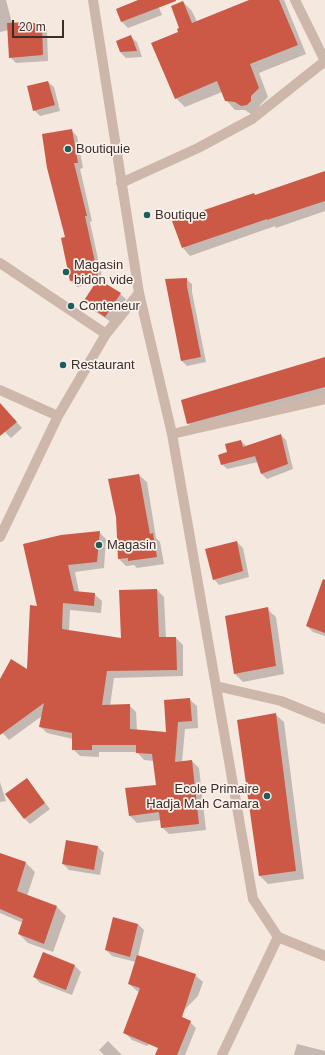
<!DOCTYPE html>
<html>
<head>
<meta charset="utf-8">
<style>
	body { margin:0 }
	#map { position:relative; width:325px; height:1055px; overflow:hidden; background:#f4e8df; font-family:Arial,sans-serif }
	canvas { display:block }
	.scale { position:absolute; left:12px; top:20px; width:52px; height:18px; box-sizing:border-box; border:2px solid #3a2d2a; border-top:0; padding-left:5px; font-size:12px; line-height:14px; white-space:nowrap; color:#3a2d2a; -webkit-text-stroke:3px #fbf2ec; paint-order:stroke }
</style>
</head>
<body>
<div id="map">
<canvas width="325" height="1055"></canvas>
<div class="scale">20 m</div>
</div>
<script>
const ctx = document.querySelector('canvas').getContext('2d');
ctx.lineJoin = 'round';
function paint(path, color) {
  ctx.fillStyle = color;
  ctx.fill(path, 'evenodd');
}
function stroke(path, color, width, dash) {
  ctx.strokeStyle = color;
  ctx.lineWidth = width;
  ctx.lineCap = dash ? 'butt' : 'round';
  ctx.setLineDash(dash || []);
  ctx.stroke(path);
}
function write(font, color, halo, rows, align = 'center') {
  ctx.font = font + ' Arial,sans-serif';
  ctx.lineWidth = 3.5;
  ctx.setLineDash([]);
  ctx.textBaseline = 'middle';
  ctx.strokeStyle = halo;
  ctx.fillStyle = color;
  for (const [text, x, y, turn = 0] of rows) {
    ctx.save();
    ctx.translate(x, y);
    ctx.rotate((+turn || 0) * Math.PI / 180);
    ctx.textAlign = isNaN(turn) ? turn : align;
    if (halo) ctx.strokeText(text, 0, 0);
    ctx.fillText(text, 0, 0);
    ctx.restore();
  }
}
const shadow = new Path2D(`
	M0,0H6L12,23L41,24L47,30L48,61L16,63L10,57L9,30L0,32Z
	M139,0H156L162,15L128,28L122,22L117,9Z
	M251,0H284L306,54L259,73L268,97L260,105L259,111L251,114L245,110H235L226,100L222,92L185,107L176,98L180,32L183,2L192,11L197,22Z
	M131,37L137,42L142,57L126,58L120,52Z
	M48,82L54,87L60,111L40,116L34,110Z
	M71,130L77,136L83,168L80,169L92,221L90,222L103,282H102L120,294L126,299L111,322L90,308L84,302L97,283L77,287L71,281L62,239L66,238Z
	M325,172V211L276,228L275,226L190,256L183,248L252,197Z
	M186,279L192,284V292L206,362L187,366L182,361Z
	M325,358V398L197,432L188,423Z
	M0,404L22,428L11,438L0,427Z
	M281,435L286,440L293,469L267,479L262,474L258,462L227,469L222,464L228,452L241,441L246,446Z
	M139,475L147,482L156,538L160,542L164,564L137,568L134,565L126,566L119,559Z
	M99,532L106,539L104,568L75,572L79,592L94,594L102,601L101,613L70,610L69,631L122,639L157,590L164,597L166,638H176L183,645V676L114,678L110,706L129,705L136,712L137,730L167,733L189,699L197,706L198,728L185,729L182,762L192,761L199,768L206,830L169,834L162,827L161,820L137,823L130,816L157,785L154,761L144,760L137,752H99V757L80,756L73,749V739L47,733L40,726L42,716L9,740L0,730V681L28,670L38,607L24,545Z
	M237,542L243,548L249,577L219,585L214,579Z
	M325,606V636L313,632L307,626Z
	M267,609L276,617L284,674L243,682L235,674L226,617Z
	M275,714L284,722L304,879L268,884L260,876Z
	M27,780L50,809L30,824L24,818Z
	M0,782L6,801L0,802Z
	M67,841L98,847L104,853L100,875L69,870L63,864Z
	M0,854L26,863L35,872L27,896L57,907L66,916L53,952L28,943L19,934L23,923L0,913Z
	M138,924L144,930L138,956L195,975L203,982L198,996L178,1016L190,1022L196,1028L185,1055H156L168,1026L147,1046L132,1040L124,1032L140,992L137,991L129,984L136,962L112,956L106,950Z
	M43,954L75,966L81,972L72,995L40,983L34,977Z
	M108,1041L122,1055H104L99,1050Z
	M297,1044L325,1051V1055H294Z`);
const building = new Path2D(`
	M138,0H176V1L121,22L116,9Z
	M249,0H279L298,45L250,64L259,88L251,96V101L247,105L241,106L235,102L225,101L217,81L175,99L151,43L178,32L177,29L179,28L171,6L183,1L192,23Z
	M26,22V23H42L43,55L9,58L7,23Z
	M131,35L137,51L120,52L116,41Z
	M48,81L55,105L33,111L27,86Z
	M72,129L78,163H74L87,216H85L98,276L70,281L61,238L65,237L47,168L42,134Z
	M325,171V201L267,220V219L182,248L172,221L254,193L255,195Z
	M187,278V286L201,357L181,361L165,279Z
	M98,279L121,293L105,317L83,302Z
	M325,357V387L187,424L181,400Z
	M0,403L17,422L0,436Z
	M281,434L288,464L261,474L255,456L221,465L218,455L227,452L225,444L241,440L243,447Z
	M139,474L150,534L153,533L157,557L128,561V558L118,559L116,517L108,479Z
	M100,531L97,562L68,565L74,591L95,593L94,606L63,603L62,629L121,638L119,590L157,589L159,637H176L177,670L107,671L102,705L130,704V729L166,732L164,700L190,698L192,721L178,722L175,762L192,760L199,824L161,828L159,812L129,816L125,788L156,785L152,754L136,753V745H92V750H72V733L39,727L44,703L0,735V679L11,659L27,669L30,605L37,606L23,544L61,535Z
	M237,541L243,571L213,580L205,549Z
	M323,579L325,580V633L306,626Z
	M268,607L276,666L234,674L225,616Z
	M276,713L296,871L259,876L237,720Z
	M27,778L45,803L24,819L5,794Z
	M66,840L98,846L94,870L62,864Z
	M0,853L26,862L17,891L57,906L44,944L18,934L23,919L0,909Z
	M113,917L138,924L130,957L105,950Z
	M43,952L75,965L66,990L33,977Z
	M137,955L196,974L182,1017L191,1021L177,1055H155L158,1048L123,1033L140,988L128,984Z`);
const minor = new Path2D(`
	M93,0L139,293L172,434L253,899L278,937L325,956
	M295,0L325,61
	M121,183L198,148L252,119L325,61
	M0,263L106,334
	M0,390L58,416
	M172,434L325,399
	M0,537L58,416L106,334L139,293
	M216,686L281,701L325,719
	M222,1055L278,937`);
const markers = [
	[68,149,4,"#1d5e5c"],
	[147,215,4,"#1d5e5c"],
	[66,272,4,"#1d5e5c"],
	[71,306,4,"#1d5e5c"],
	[63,365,4,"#1d5e5c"],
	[99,545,4,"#1d5e5c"],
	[267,796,4,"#1d5e5c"]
];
const poiNames = [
	["Boutiquie",76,149],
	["Boutique",155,215],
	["Magasin",74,265],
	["bidon vide",74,280],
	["Conteneur",79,306],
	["Restaurant",71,365],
	["Magasin",107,545],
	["Ecole Primaire",259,789,"right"],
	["Hadja Mah Camara",259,804,"right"]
];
paint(shadow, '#0003');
paint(building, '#cb5946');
stroke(minor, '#cdb6aa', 10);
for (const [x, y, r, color] of markers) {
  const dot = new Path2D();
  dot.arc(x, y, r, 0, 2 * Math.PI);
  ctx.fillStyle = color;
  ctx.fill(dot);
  stroke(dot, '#fbf2ec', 1.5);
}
write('13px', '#3a2d2a', '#fbf2ec', poiNames, 'left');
</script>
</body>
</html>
